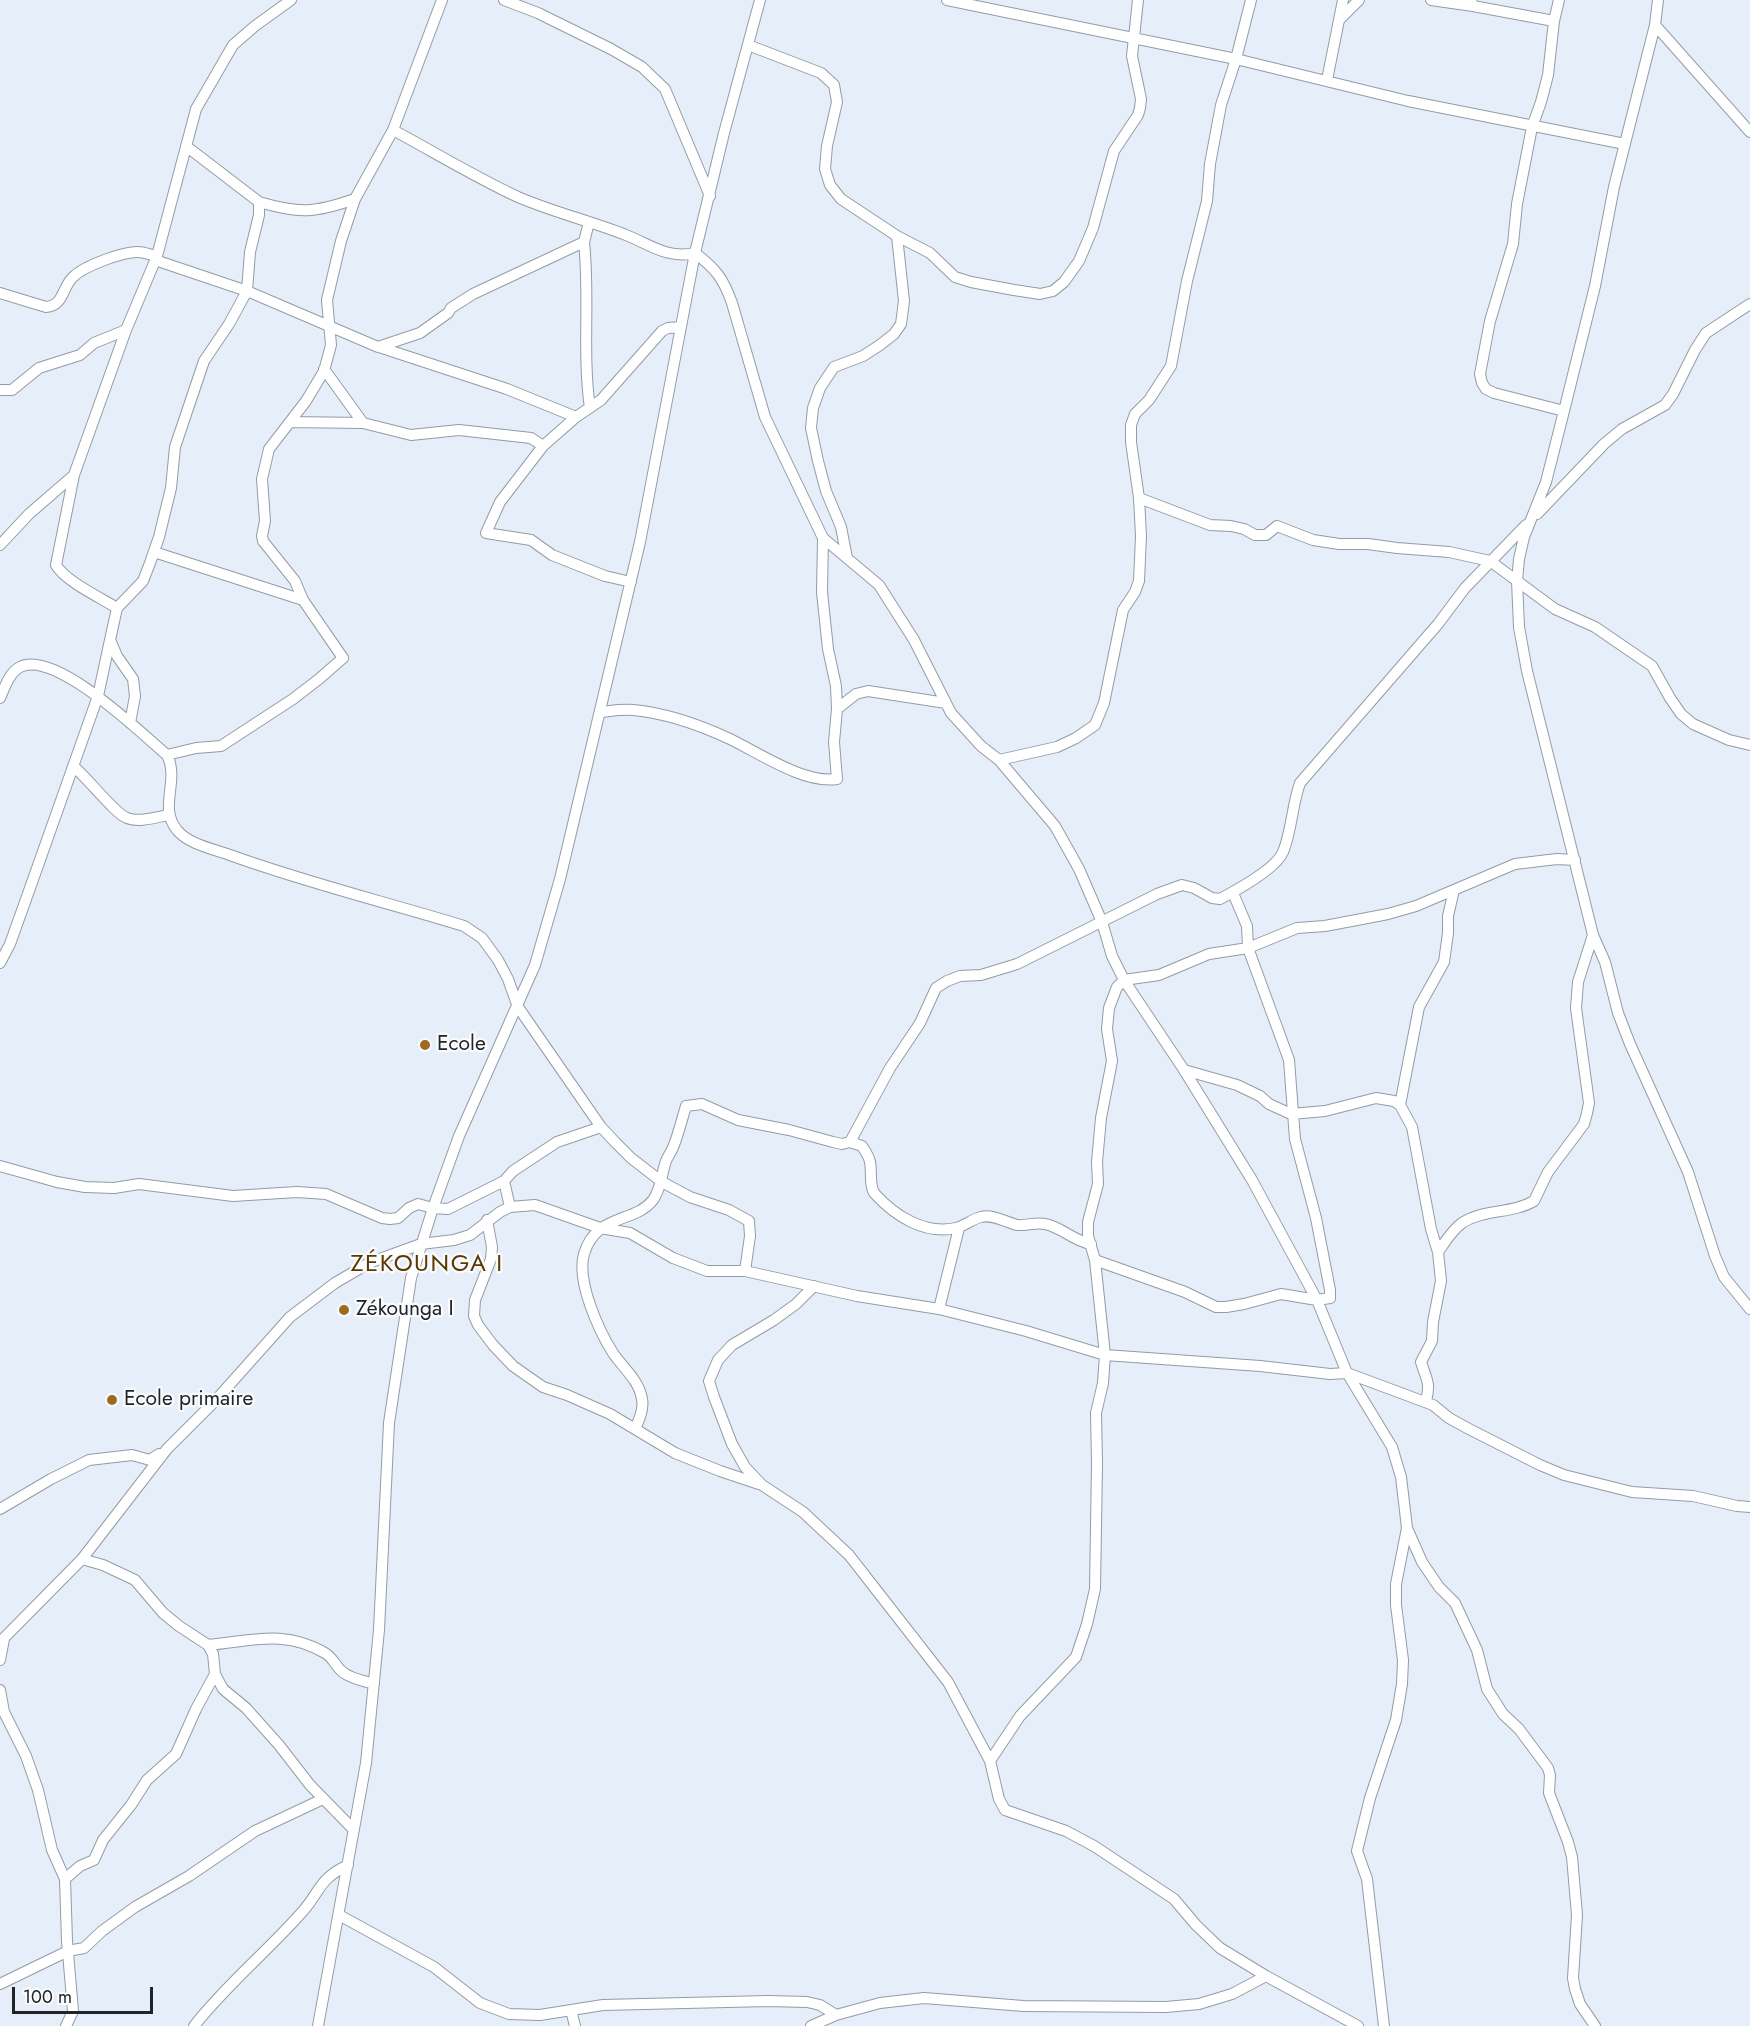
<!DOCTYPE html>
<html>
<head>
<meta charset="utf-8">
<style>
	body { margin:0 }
	#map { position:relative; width:1750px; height:2026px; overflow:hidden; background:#e6eff9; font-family:Jost,sans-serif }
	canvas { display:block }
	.scale { position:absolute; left:12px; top:1987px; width:141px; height:27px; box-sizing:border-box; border:3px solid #202327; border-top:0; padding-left:8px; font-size:18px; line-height:21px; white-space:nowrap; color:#202327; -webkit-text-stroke:4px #f9fbfd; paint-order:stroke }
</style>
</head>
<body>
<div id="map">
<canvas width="1750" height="2026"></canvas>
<div class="scale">100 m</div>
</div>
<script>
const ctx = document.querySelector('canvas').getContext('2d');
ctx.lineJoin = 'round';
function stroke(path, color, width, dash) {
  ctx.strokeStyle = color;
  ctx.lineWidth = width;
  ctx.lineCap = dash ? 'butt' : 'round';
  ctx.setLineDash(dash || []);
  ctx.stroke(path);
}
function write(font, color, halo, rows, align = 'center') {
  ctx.font = font + ' Jost,sans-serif';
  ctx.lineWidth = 4.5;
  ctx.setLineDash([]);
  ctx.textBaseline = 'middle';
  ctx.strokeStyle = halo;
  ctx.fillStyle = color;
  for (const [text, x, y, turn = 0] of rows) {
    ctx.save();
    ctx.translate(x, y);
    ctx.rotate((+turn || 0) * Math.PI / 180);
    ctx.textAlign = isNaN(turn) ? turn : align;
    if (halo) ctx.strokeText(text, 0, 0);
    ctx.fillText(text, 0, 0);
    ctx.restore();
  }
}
const minor = new Path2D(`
	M504,0L538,13L611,49L642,67L665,89L710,196
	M947,0L1236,59L1408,101L1625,144
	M1431,0L1473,6L1471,0
	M1473,6L1554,21L1559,0
	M1340,19L1359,0
	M1554,21L1548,75L1541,102L1532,127L1517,204L1513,244L1490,321L1480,374L1482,383L1486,389L1494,393L1564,411
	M1655,25L1750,132
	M748,45L821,73L834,85L837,102L827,146L825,169L830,185L841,199L897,236L930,253L955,277L971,282L1014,290L1040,294L1053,291L1064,282L1079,261L1093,228L1114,151L1138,115L1140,108L1141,99L1132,56L1138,0
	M1327,80L1343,0
	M393,130C434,152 475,177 518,197C553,212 590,221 626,235C651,245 667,259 695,253C716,269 723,278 732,303L765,417L823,538L879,585L914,640L951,713L981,746L999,760L1055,826L1079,869L1102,922L1112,956L1124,980L1184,1070L1252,1180L1317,1300L1347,1373L1392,1447L1401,1477L1407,1528L1396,1584V1605L1403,1660L1402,1684L1396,1720L1370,1798L1357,1851L1367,1879L1384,2026
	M259,202C300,214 314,213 355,199
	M584,242C590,297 582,353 590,408
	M155,260L247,291L378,347L420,333L448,313L451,308L473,294L584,242L589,222
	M0,293L46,307C63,306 62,289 72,278C83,266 122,252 138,252C144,252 151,255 157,256
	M379,347L507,389L576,417
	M324,369L363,423
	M0,390H12L39,368L80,355L94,343L126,330
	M290,422L363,423L411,435L459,430L531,438L543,446
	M1139,498L1210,525L1231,526L1244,529L1255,535H1266L1277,526L1313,540L1339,544H1368L1397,548L1449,552L1490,561L1555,609L1595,627L1652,666L1670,698L1681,714L1693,724L1729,740L1750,745
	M1537,514L1604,444L1622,429L1665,405L1673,394L1695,350L1706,333L1750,304
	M0,545L29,514L74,475
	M154,552L303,600
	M847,558L841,527L826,491L818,461L811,428L813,408L820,388L834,367L863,356L880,345L894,334L901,324L904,301L897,236
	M631,582L605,576L552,555L531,540L486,533L500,502L543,446L576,417L601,400L662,331L668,328L681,327
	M117,608L143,581L150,563L159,537L171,488L175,447L204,361L229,324L247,291L250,252L259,215V202L186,146
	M0,698C5,687 9,673 20,667C55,649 141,733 167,755C180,781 158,807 177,830C188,844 213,849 230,855C307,883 386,902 464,926L482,938L498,960L508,979L518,1007L601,1127L616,1143L631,1158L662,1182L690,1197L729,1210L749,1221L750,1236L745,1271
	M837,709L856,694L868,691L946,703
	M601,712C611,711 622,709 633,710C666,713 700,725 730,739C759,753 804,784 837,779L834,742L837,709L836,686L828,649L822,592L823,538
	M130,723L135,696L133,679L117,656L110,640L117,608C101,598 65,581 56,565L74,475L126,330L157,256L196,109L233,45L255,26L291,0
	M167,755L196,748L221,746L293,699L319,679L343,658L303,600L295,581L263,541L262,536L265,521L262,479L269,449L306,401L324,371L331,345L327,300L341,241L355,199L393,130L442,0
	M999,760L1057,747L1076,738L1095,725L1104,703L1123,610L1135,592L1139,581L1141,536L1139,498L1131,442V425L1135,414L1149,400L1171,366L1187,281L1207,201L1210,164L1221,105L1236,59L1251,0
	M73,766C87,777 115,814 127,818C138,823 157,817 168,815
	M1593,935L1605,962L1618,1013L1630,1044L1688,1172L1715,1256L1724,1277L1750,1309
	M0,963L10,944L35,874L98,696L110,640
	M1184,1070L1237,1085L1260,1096L1269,1104L1291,1114L1325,1111L1376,1098L1394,1101L1400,1105L1412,1127L1431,1229L1438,1252L1441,1281L1433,1322L1432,1341L1421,1362C1426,1379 1431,1382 1426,1401
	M1400,1105L1419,1007L1444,962L1448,933V916L1454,890
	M850,1142L890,1068L920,1023L936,988L947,981L960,976L981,975L1017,964L1157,894L1182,885L1194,888L1212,898L1220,899C1237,890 1276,869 1283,852C1292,830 1292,805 1300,783L1438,624L1465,588L1526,525
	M0,1166L57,1182L85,1187L114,1188L139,1184L233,1196L297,1192L326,1194L382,1218L390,1219L398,1218L409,1208L418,1204L433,1208L448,1209L504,1181L513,1171L557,1142L601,1127
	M504,1181L510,1207
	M487,1220L492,1247L491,1259L475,1300L474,1316L478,1325L493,1345L513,1366L543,1387L567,1395L610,1414L675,1453L720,1471L759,1484
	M1438,1252C1445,1242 1452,1230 1462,1223C1483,1209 1512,1214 1534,1201L1548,1172L1584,1124L1587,1113L1589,1103L1576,1008L1578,982L1593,935L1527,671L1519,627L1517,581L1519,559L1524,537L1546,482L1564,411L1595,286L1614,187L1655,25L1658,0
	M1095,1260L1185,1292L1216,1307H1226L1244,1304L1281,1294L1317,1300L1330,1298V1290L1316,1218L1295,1139L1289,1060L1248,948L1247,926L1233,893
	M814,1286L796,1304L774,1320L732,1345L718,1360L709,1381L714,1397L732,1444L745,1467L762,1485L803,1512L849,1555L948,1682L990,1761L999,1799L1005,1810L1066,1831L1094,1846L1174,1899L1196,1925L1220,1948L1266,1976L1358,2026
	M939,1309L959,1228
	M635,1429C639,1420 644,1409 642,1399C639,1380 623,1368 613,1353C599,1331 576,1281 584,1254C596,1213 634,1224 653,1200C662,1187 661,1175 666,1161C668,1156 672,1151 674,1145C679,1132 682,1119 686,1106L702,1104L738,1120L789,1130L833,1142L842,1144L850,1142L862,1146C865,1151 869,1156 870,1162C872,1172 869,1187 875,1194C895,1216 925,1235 956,1228C965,1226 972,1219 981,1217C993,1214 1006,1222 1017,1225C1026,1226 1035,1222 1045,1224C1062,1227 1073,1241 1091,1244
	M0,1509L51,1479L89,1460L132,1455L150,1460L159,1454
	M1407,1528L1422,1562L1439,1587L1455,1603L1477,1650L1487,1689L1503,1714L1519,1729L1548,1768L1550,1775L1549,1793L1568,1842L1572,1857L1577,1915L1573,1978L1575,1989L1580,2004L1595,2026
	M82,1559L103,1565L135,1580L163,1613L179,1626L208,1645L213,1654L215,1674L223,1689L246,1708L279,1745L310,1785L354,1830
	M0,1642L82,1559L167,1449L215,1401L290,1317L335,1283L369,1263L421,1244L454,1240L470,1235L500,1212L510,1207L535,1205L600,1228L630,1233L673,1258L707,1271H745L857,1296L939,1309L1026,1331L1105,1355L1260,1366L1330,1374L1347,1373L1433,1405L1449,1418L1469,1429L1540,1465L1564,1475L1632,1492L1693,1496L1737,1506L1750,1507
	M208,1645C251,1641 285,1629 325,1653C334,1658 336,1668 344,1673C352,1679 365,1681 374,1684
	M0,1660L4,1639
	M0,1690L4,1712L26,1756L38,1790L52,1850L65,1879L67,1941L73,2011L66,2026
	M990,1761L1020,1716L1076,1657L1087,1624L1095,1589L1097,1464L1096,1413L1103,1383L1105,1355L1095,1260L1088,1236V1222L1098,1184L1097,1162L1101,1118L1112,1061L1107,1029L1109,1008L1117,987L1124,980L1159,975L1209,954L1248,948L1297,928L1325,926L1388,914L1416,906L1515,864L1557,859L1575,860
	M65,1879L80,1866L94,1860L103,1840L131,1805L147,1780L176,1754L196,1709L215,1674
	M339,1915L434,1967L480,2003L509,2014L540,2015L603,2005L768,2001L807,2002L820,2005L836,2015
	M0,1984L68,1951L84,1948L102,1931L135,1907L189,1876L255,1831L323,1799
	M571,2010L575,2026
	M194,2026C227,1984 268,1951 303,1911C321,1890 319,1879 348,1865
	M318,2026L366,1763L379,1630L389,1423L411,1278L433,1208L459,1136L535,965L560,879L640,542L695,253L724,133L760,0
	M811,2026L836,2015L880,2003L924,1998L1023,2006L1166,2007L1199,2004L1232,1994L1266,1976`);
const markers = [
	[425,1045,6,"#9e6a22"],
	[344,1310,6,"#9e6a22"],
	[112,1400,6,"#9e6a22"]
];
const poiNames = [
	["Ecole",437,1045],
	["Zékounga I",356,1310],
	["Ecole primaire",124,1400]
];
const quarterNames = [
	["ZÉKOUNGA I",427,1265]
];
stroke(minor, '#939ca5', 12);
stroke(minor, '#fff', 10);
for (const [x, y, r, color] of markers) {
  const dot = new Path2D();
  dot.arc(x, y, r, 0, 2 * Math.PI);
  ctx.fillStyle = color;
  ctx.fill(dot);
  stroke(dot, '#f9fbfd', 2);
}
write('21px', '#202327', '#f9fbfd', poiNames, 'left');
ctx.letterSpacing = '1.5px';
write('24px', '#5c3802', '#f9fbfd', quarterNames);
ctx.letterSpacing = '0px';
</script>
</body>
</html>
